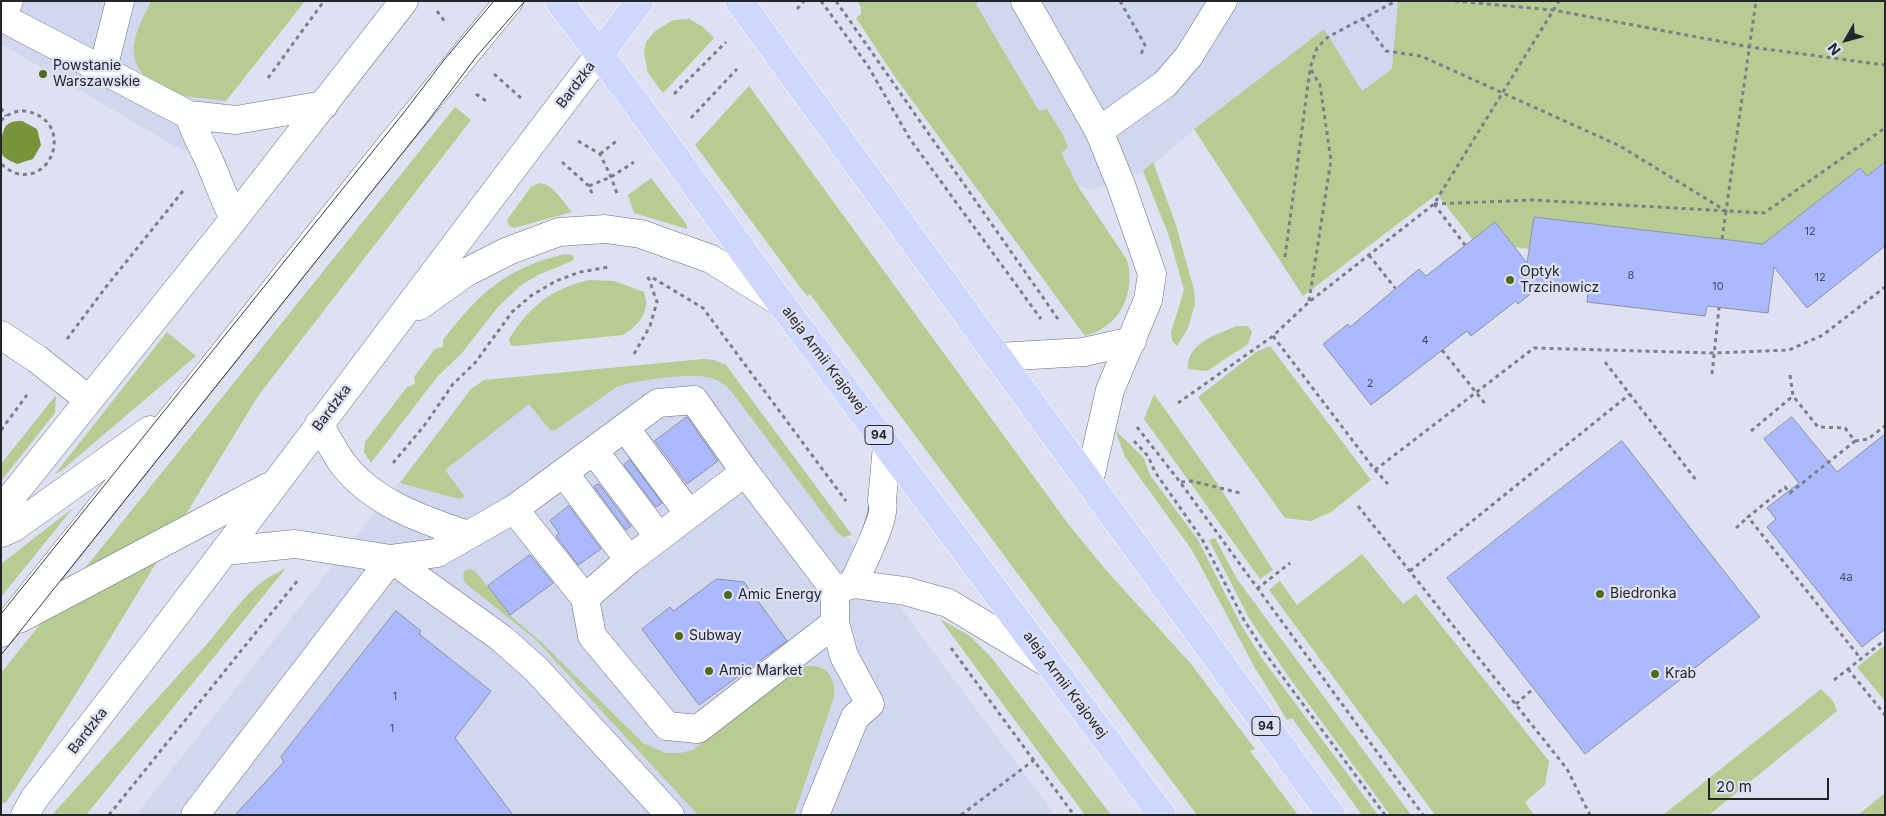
<!DOCTYPE html>
<html>
<head>
<meta charset="utf-8">
<style>
	body { margin:0 }
	#map { position:relative; width:1886px; height:816px; overflow:hidden; background:#dde1f2; font-family:Inter,sans-serif }
	canvas { display:block }
	.frame { position:absolute; inset:0; border:2px solid #23252b; pointer-events:none }
	.north { position:absolute; left:1821px; top:15px; width:50px; height:50px; -webkit-text-stroke:4px #dde1f2; paint-order:stroke; rotate:232deg; font-size:14px; font-weight:700; line-height:20px; text-align:center; color:#23252b }
	.north::after { content:''; display:block; margin:auto; width:18px; height:22px; background:#23252b; clip-path:polygon(50% 0,100% 100%,50% 72%,0 100%) }
	.scale { position:absolute; left:1708px; top:778px; width:121px; height:22px; box-sizing:border-box; border:2px solid #23252b; border-top:0; padding-left:6px; font-size:15px; line-height:18px; white-space:nowrap; color:#23252b; -webkit-text-stroke:4px #dde1f2; paint-order:stroke }
</style>
</head>
<body>
<div id="map">
<canvas width="1886" height="816"></canvas>
<div class="frame"></div>
<div class="north">N</div>
<div class="scale">20 m</div>
</div>
<script>
const ctx = document.querySelector('canvas').getContext('2d');
ctx.lineJoin = 'round';
function paint(path, color) {
  ctx.fillStyle = color;
  ctx.fill(path, 'evenodd');
}
function stroke(path, color, width, dash) {
  ctx.strokeStyle = color;
  ctx.lineWidth = width;
  ctx.lineCap = dash ? 'butt' : 'round';
  ctx.setLineDash(dash || []);
  ctx.stroke(path);
}
function write(font, color, halo, rows, align = 'center') {
  ctx.font = font + ' Inter,sans-serif';
  ctx.lineWidth = 4.5;
  ctx.setLineDash([]);
  ctx.textBaseline = 'middle';
  ctx.strokeStyle = halo;
  ctx.fillStyle = color;
  for (const [text, x, y, turn = 0] of rows) {
    ctx.save();
    ctx.translate(x, y);
    ctx.rotate((+turn || 0) * Math.PI / 180);
    ctx.textAlign = isNaN(turn) ? turn : align;
    if (halo) ctx.strokeText(text, 0, 0);
    ctx.fillText(text, 0, 0);
    ctx.restore();
  }
}
const built = new Path2D(`
	M1,1H305L185,152L1,44Z
	M925,1H1398L1392,69L1361,92L1324,29L1194,129L1146,171L1091,190L1078,185L1061,153Z
	M716,361L1055,815H136L468,395L485,382Z`);
const green = new Path2D(`
	M151,1H305L226,101L184,96L144,75C122,52 140,25 151,1Z
	M857,1H979L976,4L1039,111L1047,109L1063,135L1068,147L1061,153L1079,188L1127,260C1134,285 1126,314 1103,328C1097,332 1091,334 1085,336L895,77L856,18L861,14V7Z
	M1398,1H1885V162L1867,176L1860,168L1763,244L1535,217L1529,249L1515,247L1495,222L1473,240L1437,194L1303,296L1194,129L1324,29L1362,91L1392,69Z
	M689,19L703,27L714,38L663,93L648,73L644,53L646,42L654,32L673,20Z
	M749,86L1069,525L1105,569L1191,664L1255,749L1250,751L1298,815H1197L810,294L807,296L803,291L695,145Z
	M455,107L471,120L258,396L84,681L17,786L6,802L1,804V673Z
	M1153,162L1176,225L1194,290L1195,304L1188,328L1177,346L1172,341L1171,332L1184,290L1169,236L1143,171Z
	M651,178L687,225V229L634,213L628,195Z
	M540,183C554,185 563,202 572,212L514,228L509,226L507,220L531,187Z
	M565,254L572,255L574,258L572,261L538,275L521,285L497,308L462,353L437,377L371,463L364,452L365,442L407,387L415,384L414,377L435,349L443,347V340C479,293 506,268 565,254Z
	M589,280L614,281L644,292C651,312 639,325 623,335L515,346L510,345L509,339C530,306 551,289 589,280Z
	M1237,326H1248L1252,332L1248,344L1207,371L1188,369C1186,343 1218,334 1237,326Z
	M167,332L196,356L61,471L55,474Z
	M1270,346L1371,480L1331,512L1311,521L1285,518L1198,397L1256,352Z
	M703,359L714,360L726,365L852,535L843,537L837,532L731,391C725,385 719,380 712,378C694,372 636,380 618,386L554,431L550,430L529,404L445,470L465,497L459,499L400,483L471,389L484,380Z
	M1154,394L1215,480L1273,570L1260,579L1144,419Z
	M56,395L55,413L1,481V464Z
	M1115,430L1144,458L1150,475L1198,540L1240,623L1261,657L1378,815H1362L1292,718L1287,720L1284,715L1255,668L1192,550L1125,457Z
	M73,508L1,597V598V564Z
	M1215,538L1237,579L1411,815H1390L1291,680L1249,618L1209,540Z
	M1362,554L1403,604L1416,594L1549,761L1545,785L1525,802L1534,815H1435L1269,590L1280,581L1297,605Z
	M286,568L86,815H52L191,661C217,637 234,604 263,581C270,576 279,572 286,568Z
	M470,569L475,571L512,617L540,641L643,743L666,753H680L693,750L801,667C824,662 836,674 834,697L794,815H698L535,639L464,582L463,574L465,571Z
	M940,619L970,636L991,657L1111,815H1085Z
	M1885,645V701L1857,667Z
	M1821,689L1833,701L1837,711L1709,815H1663Z
	M1885,793V815H1858Z`);
const water = new Path2D(`
	M22,121L37,129L41,145L33,159L17,164C13,162 6,159 3,156C0,149 1,130 7,125C11,121 17,121 22,121Z`);
const building = new Path2D(`
	M1885,162V246L1807,308L1774,267L1768,313L1707,306L1705,316L1587,302L1588,292L1540,286L1518,304L1516,301L1471,336L1467,331L1371,405L1323,344L1348,324L1350,327L1419,269L1426,276L1495,222L1527,263L1534,217L1763,244L1860,168L1867,176Z
	M687,417L718,461L687,484L655,441Z
	M1792,417L1837,472L1885,434V629L1862,647L1767,527L1776,519L1767,508L1799,483L1764,439Z
	M1622,441L1760,617L1585,754L1447,578Z
	M630,460L662,503L656,507L624,465Z
	M599,484L631,526L626,530L594,487Z
	M569,506L601,549L578,565L556,536L559,533L550,521Z
	M530,555L553,583L510,615L488,586Z
	M717,579L744,582L787,641L699,705L642,629L670,607L673,611Z
	M396,611L421,631L419,634L491,691L455,738L513,815H235L284,762L281,757Z`);
const path = new Path2D(`
	M821,1L868,66L910,139L1041,319
	M836,1L1058,319
	M1120,1L1145,45L1141,54
	M1455,1L1553,10L1750,47L1885,65
	M797,9L804,1
	M437,11L445,22
	M1362,18L1386,51L1421,56L1620,146L1726,211L1756,1
	M494,74L521,98
	M268,78L324,1
	M476,94L486,101
	M674,94L726,42
	M1,108L6,116
	M691,118L737,69
	M1,121C7,114 17,110 25,111C74,119 55,185 15,173C10,171 5,167 1,164
	M578,141L600,154L611,177L618,196
	M600,154L619,139
	M562,162L589,186L593,196
	M589,186L611,177L634,162
	M1434,204L1532,200L1764,213L1885,128
	M1434,204L1465,245
	M1722,239L1726,211
	M1369,255L1395,288
	M1285,257L1310,69
	M653,278L703,308L846,501
	M1309,301L1331,160L1320,85L1310,68L1317,48L1328,37L1396,1
	M1273,336L1375,470L1388,484
	M67,339L106,287L183,191
	M1442,350L1487,406
	M634,354L650,326L657,302L647,274
	M1605,362L1696,480
	M1712,374L1719,308
	M1790,375L1793,396L1818,427L1845,428L1855,441L1790,493L1785,487L1748,517L1861,659
	M1178,403L1273,336L1309,302L1434,204L1559,1
	M1137,427L1180,482L1423,815
	M1,430L27,395
	M1751,431L1793,396
	M1134,441L1148,456L1155,472L1202,539L1244,620L1265,653L1385,815
	M1855,441L1868,439L1885,426
	M393,463L424,426L453,384L475,363L512,312L532,295L556,281L580,272L609,267
	M1375,470L1534,348L1714,353L1789,350L1823,335L1885,287
	M1181,482L1192,481L1240,493
	M1358,506L1567,769L1590,815
	M1736,528L1748,517
	M1410,571L1630,394
	M1257,589L1290,563
	M951,648L1074,815
	M1848,669L1885,715
	M1834,680L1885,640
	M1516,704L1533,689
	M109,815L298,580
	M961,815L1034,760`);
const minor = new Path2D(`
	M9,1L1,17L189,115L236,120L324,105
	M1025,1L1099,131L1121,185L1152,274L1148,300L1110,390L1089,482
	M103,69L120,1
	M189,115C194,130 201,144 208,158C217,178 224,199 234,219
	M1099,131L1165,84L1189,56L1223,1
	M419,306L465,273L508,251L559,232L605,229L641,234L711,259L780,302
	M1,335L37,359L89,400
	M998,357L1084,352L1132,341
	M319,424C327,437 334,452 343,464C373,503 423,520 468,535
	M626,429L689,514
	M887,446L882,501C888,515 860,568 853,584L905,591L948,603L1048,663
	M594,451L659,537
	M745,472L629,560L585,598L592,636L667,726L698,729L835,623V590L851,585
	M564,473L629,560
	M514,509L585,598
	M1,510L234,219L404,1
	M1,533L13,528L150,430
	M224,551L295,544L391,559L437,553L514,509L658,403L694,400L745,472L835,590
	M19,619L268,487
	M1,633L386,151L509,1
	M25,815L34,799C226,554 410,302 599,55
	M195,815L391,559L501,638L536,669L670,815
	M815,815L855,717L870,704L844,656L835,623`);
const major = new Path2D(`
	M559,1L634,100L780,302L1162,815
	M739,1L1331,815
	M599,55L640,1`);
const tram = new Path2D(`
	M1,614L402,115L444,60L494,1
	M1,655L428,121L476,57L525,1`);
const markers = [
	[43,74,5,"#516919"],
	[1510,280,5,"#516919"],
	[1600,594,5,"#516919"],
	[728,595,5,"#516919"],
	[679,636,5,"#516919"],
	[709,671,5,"#516919"],
	[1655,674,5,"#516919"]
];
const numberNames = [
	["12",1810,232],
	["8",1631,276],
	["12",1820,278],
	["10",1718,287],
	["4",1425,341],
	["2",1370,384],
	["4a",1846,578],
	["1",395,697],
	["1",392,729]
];
const shields = [
	[879,435,28],
	[1266,726,28]
];
const shieldNames = [
	["94",879,435],
	["94",1266,726]
];
const poiNames = [
	["Powstanie",53,66],
	["Warszawskie",53,82],
	["Optyk",1520,272],
	["Trzcinowicz",1520,288],
	["Biedronka",1610,594],
	["Amic Energy",738,595],
	["Subway",689,636],
	["Amic Market",719,671],
	["Krab",1665,674]
];
const streetNames = [
	["Bardzka",576,85,-53],
	["aleja Armii Krajowej",824,360,53],
	["Bardzka",332,408,-53],
	["aleja Armii Krajowej",1065,685,53],
	["Bardzka",88,731,-52]
];
paint(built, '#d1d7ef');
paint(green, '#b6cc92');
paint(water, '#779439');
paint(building, '#abbaff');
stroke(building, '#8c90a0', 1);
stroke(minor, '#6a6e7d', 29);
stroke(major, '#fff', 29);
stroke(path, '#7c7f8b', 3, [4, 4]);
stroke(minor, '#fff', 28);
stroke(major, '#ced7fd', 28);
stroke(tram, '#363940', 1);
for (const [x, y, r, color] of markers) {
  const dot = new Path2D();
  dot.arc(x, y, r, 0, 2 * Math.PI);
  ctx.fillStyle = color;
  ctx.fill(dot);
  stroke(dot, '#dde1f2', 2);
}
write('11px', '#454a60', null, numberNames);
for (const [x, y, w] of shields) {
  const box = new Path2D();
  box.roundRect(x - w / 2, y - 9.5, w, 19, 4);
  ctx.fillStyle = '#dde1f2';
  ctx.fill(box);
  stroke(box, '#23252b', 1);
}
write('bold 12px', '#23252b', null, shieldNames);
write('14px', '#23252b', '#dde1f2', poiNames, 'left');
write('14px', '#23252b', '#dde1f2', streetNames);
</script>
</body>
</html>
